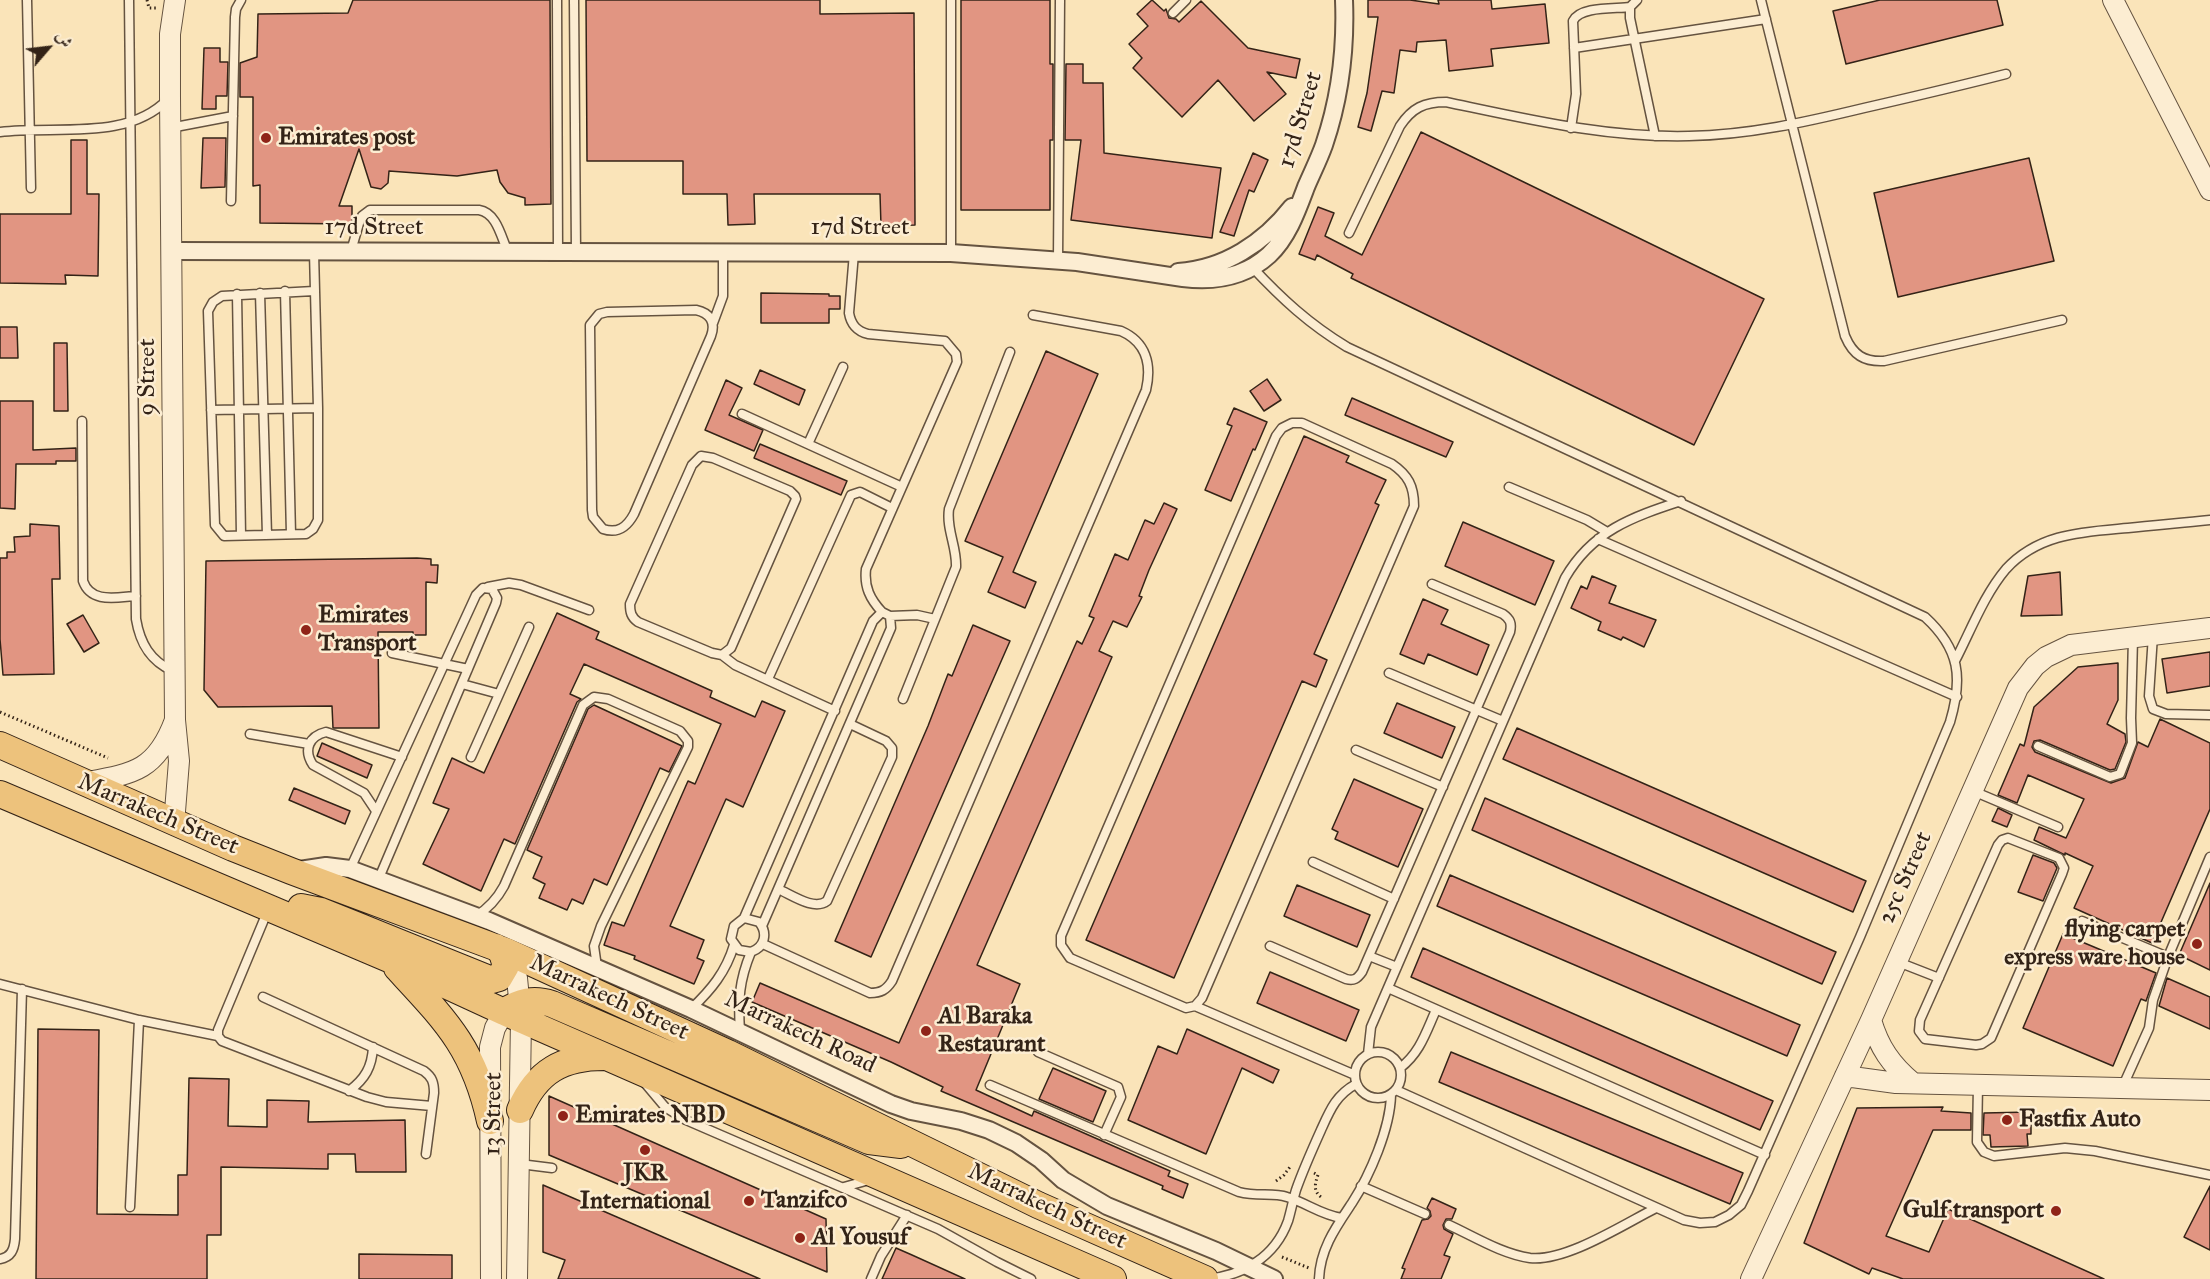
<!DOCTYPE html>
<html>
<head>
<meta charset="utf-8">
<style>
	body { margin:0 }
	#map { position:relative; width:2210px; height:1279px; overflow:hidden; background:#fae4b9; font-family:"IM FELL Great Primer",Amiri,serif }
	canvas { display:block }
	.north { position:absolute; left:18px; top:18px; width:60px; height:60px; -webkit-text-stroke:4px #fcedd2; paint-order:stroke; rotate:62deg; font-size:16px; font-weight:700; line-height:24px; text-align:center; color:#332317 }
	.north::after { content:''; display:block; margin:auto; width:21px; height:27px; background:#332317; clip-path:polygon(50% 0,100% 100%,50% 72%,0 100%) }
</style>
</head>
<body>
<div id="map">
<canvas width="2210" height="1279"></canvas>
<div class="north">ش</div>
</div>
<script>
const ctx = document.querySelector('canvas').getContext('2d');
ctx.lineJoin = 'round';
function paint(path, color) {
  ctx.fillStyle = color;
  ctx.fill(path, 'evenodd');
}
function stroke(path, color, width, dash) {
  ctx.strokeStyle = color;
  ctx.lineWidth = width;
  ctx.lineCap = dash ? 'butt' : 'round';
  ctx.setLineDash(dash || []);
  ctx.stroke(path);
}
function write(font, color, halo, rows, align = 'center') {
  ctx.font = font + ' "IM FELL Great Primer",serif';
  ctx.lineWidth = 5;
  ctx.setLineDash([]);
  ctx.textBaseline = 'middle';
  ctx.strokeStyle = halo;
  ctx.fillStyle = color;
  for (const [text, x, y, turn = 0] of rows) {
    ctx.save();
    ctx.translate(x, y);
    ctx.rotate((+turn || 0) * Math.PI / 180);
    ctx.textAlign = isNaN(turn) ? turn : align;
    if (halo) ctx.strokeText(text, 0, 0);
    ctx.fillText(text, 0, 0);
    ctx.restore();
  }
}
const building = new Path2D(`
	M353,0H550L551,204L525,205V198L508,193L500,182L497,170L457,176L389,171L388,183L381,189L371,187L359,149L339,206H352V224L260,223V185L253,186V97H240V63L257,57L258,14L348,13Z
	M586,0H820V14L914,13L915,225L881,226L880,194H754L755,224L728,225L727,194H683V161H587Z
	M961,0H1050V64H1053V140H1050V210H961Z
	M1152,0L1164,11L1166,9L1169,18L1176,19L1179,22L1201,1L1248,48L1300,59L1296,78L1267,72L1286,94L1254,121L1218,80L1182,117L1133,68L1142,58L1129,44L1148,26L1137,14Z
	M1368,0H1410L1439,4L1438,0H1491L1492,9L1545,4L1549,43L1491,49L1493,66L1449,71L1446,40L1417,42L1416,52L1400,50L1394,93L1382,91L1371,131L1358,127L1367,93L1378,17H1368Z
	M1880,0H1997L2003,25L1846,64L1833,11Z
	M204,48H220V62H228L227,96H216V109H202Z
	M1066,64H1083V83H1103L1104,153L1221,168L1212,238L1071,220L1081,140H1065Z
	M1421,132L1764,299L1694,445L1351,278L1353,274L1317,255L1315,260L1299,254L1318,207L1334,213L1325,236L1362,255Z
	M203,138H226L225,187L201,188Z
	M71,140H87V194H99L98,276L65,275L66,284L0,283V214H71Z
	M1253,153L1268,160L1254,192L1249,190L1234,236L1220,232Z
	M2029,158L2054,261L1898,297L1874,193Z
	M761,293L829,294V296H840V309H829V323H761Z
	M0,327H17L18,358H0Z
	M54,343H67L68,411H54Z
	M1046,351L1098,374L1013,572L1036,582L1025,608L988,592L1003,557L965,541Z
	M760,370L805,390L799,405L754,384Z
	M1267,379L1281,400L1264,411L1250,391Z
	M726,380L742,388L729,415L763,430L754,451L705,430Z
	M1352,398L1453,442L1446,457L1345,415Z
	M0,401H33V450L76,448V461H56V464H16L15,509L0,508Z
	M1234,408L1267,422L1255,450L1253,449L1231,501L1205,490L1232,426L1227,424Z
	M1304,436L1349,456L1346,462L1386,480L1375,503L1379,505L1314,654L1327,660L1316,687L1302,681L1174,978L1086,940Z
	M760,444L847,481L841,495L754,458Z
	M1164,503L1177,509L1149,570L1139,596L1142,597L1127,627L1113,621L1099,651L1112,657L977,965L1020,984L976,1090L1032,1116L1034,1111L1170,1171L1168,1176L1188,1184L1183,1198L1162,1189L1163,1186L941,1091L943,1087L891,1062L752,1002L760,983L899,1043L1077,641L1082,644L1094,618L1089,616L1115,554L1128,560L1145,520L1154,524Z
	M1463,522L1554,561L1535,605L1445,566Z
	M30,524L59,526L60,579H52L54,674L3,675L0,639V558H7V552H15L14,537L30,536Z
	M417,558L431,559V565H438L437,583L426,582V635H413V632H378L379,728H333L332,706L218,707L204,690L206,561Z
	M2060,572L2062,615L2021,616L2028,576Z
	M1592,576L1616,586L1609,603L1656,620L1644,647L1623,637L1621,640L1598,630L1601,622L1571,608L1581,586L1587,589Z
	M1423,599L1448,610L1441,624L1489,645L1477,675L1428,654L1424,664L1400,654Z
	M557,613L599,632L596,639L712,691L710,697L755,717L762,701L785,711L743,807L726,799L670,926L704,940L697,958L704,961L694,984L634,959L635,956L604,945L612,922L624,926L688,781L695,784L721,724L584,664L570,694L581,699L577,702L515,844L504,839L481,891L423,864L449,809L433,803L452,758L484,773Z
	M83,615L99,643L84,652L67,624Z
	M973,625L1010,641L871,957L835,941L928,726L948,674L952,676Z
	M2210,652V686L2167,693L2162,659Z
	M2118,663V700L2107,724L2125,734L2126,742L2115,769L2110,770L2040,740L2034,741L2032,747L2035,752L2111,783L2125,778L2138,742L2148,747L2160,719L2210,743V809L2152,943L2074,908L2093,866L2065,853V855L2034,840L2039,827L2066,838L2084,799L2028,775L2017,803L1998,795L2020,744L2024,746L2034,707L2078,667Z
	M1397,703L1455,727L1442,758L1384,733Z
	M594,705L682,746L669,772L660,768L607,885L594,879L583,904L572,899L567,910L539,898L545,884L533,878L542,857L527,850L588,709Z
	M1517,728L1866,881L1853,912L1503,759Z
	M322,743L372,765L367,778L317,756Z
	M1354,779L1423,809L1398,867L1335,839L1338,832L1332,829Z
	M294,788L350,811L345,824L289,800Z
	M1485,798L1836,952L1822,984L1472,830Z
	M1998,808L2012,815L2007,827L1992,821Z
	M2033,855L2054,863L2057,868L2043,901L2018,892Z
	M1450,875L1800,1025L1787,1056L1437,906Z
	M2210,883V970L2179,955Z
	M1297,885L1370,915L1357,947L1284,916Z
	M2063,934L2156,973L2146,1001L2141,999L2113,1066L2023,1028Z
	M1423,948L1773,1101L1760,1130L1411,977Z
	M1270,972L1359,1010L1346,1041L1257,1003Z
	M2167,978L2210,997V1029L2159,1006Z
	M38,1029L99,1030L97,1214L178,1215V1175H187L189,1078L229,1079L228,1126L267,1127V1100L309,1101L308,1122L405,1120L406,1172H356L355,1154H328V1169L221,1167V1235H207V1279H36Z
	M1187,1029L1279,1070L1273,1083L1242,1068L1206,1154L1128,1120L1158,1046L1177,1054Z
	M1451,1052L1743,1173L1730,1204L1439,1082Z
	M1053,1068L1106,1091L1093,1122L1039,1099Z
	M549,1096L826,1219L827,1272L549,1155Z
	M1943,1107L1941,1111L1971,1113V1130H1933L1886,1236L1929,1252L1948,1209L2104,1279H1903L1872,1268L1869,1274L1804,1243L1857,1108Z
	M2031,1112V1134H2027L2028,1146L1991,1147L1990,1135H1983L1984,1113Z
	M543,1185L760,1279H558L565,1260L543,1252Z
	M2210,1186V1250L2184,1237Z
	M1432,1198L1456,1209L1452,1219H1446L1443,1225L1444,1229L1453,1234L1444,1255L1450,1257L1441,1279H1401L1405,1269L1402,1268L1422,1220L1428,1219L1431,1216L1430,1211L1427,1208Z
	M896,1248L912,1255L965,1279H882Z
	M359,1254L452,1255V1279H359Z`);
const path = new Path2D(`
	M147,0L149,8H156
	M0,712L108,758
	M1314,1173L1318,1175C1315,1183 1313,1191 1321,1197
	M1276,1181L1284,1175L1290,1167
	M1282,1257L1309,1268`);
const service = new Path2D(`
	M27,0L31,188
	M129,0L136,619C140,643 150,661 173,671
	M557,0L558,252
	M574,0L576,252
	M1637,0L1630,7V18L1655,136
	M1761,0L1845,336C1853,355 1864,362 1884,361L2062,320
	M1173,13L1186,0
	M1574,48L1766,19
	M170,128L233,116
	M1571,128L1576,94L1573,21C1580,6 1615,9 1630,7
	M0,132C54,125 127,142 168,99
	M231,201L235,17L236,9L241,0
	M1349,233L1400,126C1412,108 1424,102 1446,102C1527,119 1606,138 1689,136C1749,135 1806,122 1864,108C1912,97 1959,86 2006,74
	M351,251L360,220L362,216L370,210H479C497,213 501,237 508,252
	M314,252L318,408V520L313,529L306,534L224,536L215,525L208,311L213,302L222,296L314,291
	M854,253L849,313C851,325 857,331 868,334L945,341L956,354L957,362L866,569C864,587 870,599 882,612
	M951,253V0
	M1058,260L1060,0
	M1252,267C1282,299 1309,324 1347,347L1925,617C1960,649 1963,678 1950,722L1860,937L1748,1191L1741,1205L1729,1215L1715,1222L1700,1223L1684,1220L1396,1090
	M285,291L291,534
	M260,293L267,535
	M237,294L241,535
	M696,310C710,313 716,322 711,336L634,514C627,527 618,534 603,529L593,517L592,510L590,325L599,314L607,312Z
	M713,323L723,296V252
	M211,410L318,408
	M742,414L902,487
	M82,421L83,581C91,604 117,597 136,596
	M1292,423H1302L1392,464C1408,475 1414,486 1414,506L1202,998L1195,1006L1186,1008L1070,958L1061,945V936L1276,436L1282,428Z
	M808,444L843,367
	M701,456L713,458L790,491L795,496L796,499L731,648L722,655L712,653L638,622C631,617 630,612 630,604L692,465Z
	M1509,487L1587,520L1607,532
	M1598,539L1957,697
	M488,587L509,583L521,585L589,610
	M890,616L917,615L935,619
	M2153,635L2149,696L2153,709L2166,714L2210,715
	M392,653L468,669
	M722,655L735,665L835,711
	M1955,661C1971,630 1984,595 2006,569C2039,533 2083,532 2128,528C2155,525 2183,523 2210,520
	M1389,673L1503,721
	M768,679L851,495L860,492L892,508
	M462,684L499,694
	M903,699L956,567C957,547 946,529 949,509L1010,352
	M250,734L309,744
	M2038,746L2110,777L2120,774L2132,743L2131,718L2133,638
	M1356,750L1443,787
	M471,757L529,627
	M1973,791L2058,827
	M376,811L364,793L313,765C303,750 309,736 326,732L402,757
	M2008,838L2059,858L2064,868L2062,874L1991,1038L1982,1044L1976,1045L1925,1039L1919,1031L1920,1020L1998,845L2002,840Z
	M1313,862L1394,899
	M350,869L476,595L483,588L492,589L497,598L496,603L379,878
	M778,889C792,895 814,911 827,901L892,757V748L886,741L850,724
	M268,910L218,1030V1036L222,1041L367,1097L386,1102L432,1106
	M476,916C489,908 497,899 504,886L583,705L594,697L608,699L680,731L688,741V747L601,926L594,946L597,967
	M744,918L873,621L882,612L890,616L891,628L762,926
	M2082,921L2168,957
	M763,944L870,993C881,993 886,990 892,981L1146,390C1152,364 1146,342 1121,331L1033,315
	M1270,946L1346,979C1354,981 1357,979 1362,972L1510,632C1512,623 1510,619 1503,614L1432,584
	M1369,956L1397,967
	M1898,962L1939,978
	M0,984L139,1020L218,1036
	M1388,988L1765,1155
	M263,997L424,1071C432,1077 434,1082 434,1093L426,1154
	M1195,1006L1355,1075
	M691,1009C711,990 726,972 734,945
	M740,1032C738,1000 739,981 751,952C765,947 768,933 759,922L744,918L734,926L731,939L739,950L751,952
	M1355 1075a23 23 0 1 1 46 0a23 23 0 1 1-46 0Z
	M1038,1052L1118,1087L1121,1097L1104,1135
	M1368,1054L1371,1027L1565,578C1592,531 1632,517 1681,501
	M1400,1068C1420,1053 1426,1032 1436,1010
	M644,1082L665,1107L686,1120L938,1229L997,1262L1031,1279
	M990,1085L1239,1192C1257,1197 1273,1192 1287,1197C1307,1203 1321,1215 1342,1218
	M1978,1085L1977,1142L1984,1152L1994,1156L2065,1148L2095,1151L2210,1175
	M2122,1088L2149,1028L2153,1000L2168,957L2210,857
	M349,1091C365,1079 372,1067 373,1047
	M520,1164L552,1168
	M1361,1186L1425,1214
	M844,1187L869,1180
	M130,1207L139,1020
	M1449,1225C1475,1237 1502,1254 1530,1258C1566,1262 1624,1224 1656,1208
	M0,1259C11,1257 14,1250 15,1239L22,989
	M871,1279L881,1256L907,1215
	M1206,1279C1243,1276 1275,1257 1288,1221C1291,1211 1293,1200 1296,1190C1303,1170 1312,1150 1321,1130C1330,1110 1336,1095 1356,1084
	M1319,1279C1320,1249 1336,1227 1352,1203C1370,1175 1390,1129 1391,1095`);
const minor = new Path2D(`
	M173,251L951,253L1077,262L1183,278C1215,282 1245,277 1269,255C1288,237 1297,211 1306,187C1312,173 1319,159 1324,145C1340,98 1346,50 1344,0
	M1178,272C1224,269 1264,243 1292,207
	M293,871L326,866L350,869L489,921L691,1009L891,1104L911,1111L961,1121L989,1130L1016,1143L1041,1160L1063,1180L1107,1206L1216,1251L1274,1279`);
const tertiary = new Path2D(`
	M2113,0L2210,190
	M82,783C132,774 156,772 175,720
	M174,824L179,761L175,720L170,97V34L175,0
	M508,952L517,978L521,1019L517,1279
	M1871,1020C1879,1047 1891,1065 1913,1083
	M1845,1076L1896,1083L2210,1090
	M491,1279L490,1047L495,1028L504,1012
	M1751,1279L1871,1020L2018,688L2035,666L2046,657L2071,645L2210,628`);
const primary = new Path2D(`
	M0,745L233,848L291,871L508,952L728,1053L1038,1205L1205,1279
	M0,794L389,959L504,1012L1113,1279
	M301,907L321,911L356,925L492,980L499,978L506,966L502,953L496,947
	M397,968C446,1021 474,1048 490,1121
	M504,1012C520,1001 534,998 552,1004L869,1141L901,1145
	M520,1110C537,1071 563,1057 604,1057`);
const markers = [
	[266,138,6,"#8f2418"],
	[306,630,6,"#8f2418"],
	[2197,944,6,"#8f2418"],
	[926,1031,6,"#8f2418"],
	[563,1116,6,"#8f2418"],
	[2007,1120,6,"#8f2418"],
	[645,1150,6,"#8f2418"],
	[749,1201,6,"#8f2418"],
	[2056,1211,6,"#8f2418"],
	[800,1238,6,"#8f2418"]
];
const streetNames = [
	["17d Street",1301,120,-73],
	["17d Street",374,228],
	["17d Street",860,228],
	["9 Street",148,377,-90],
	["Marrakech Street",158,815,23],
	["25c Street",1906,878,-66],
	["Marrakech Street",609,998,25],
	["Marrakech Road",800,1033,25],
	["13 Street",494,1114,-89],
	["Marrakech Street",1047,1207,25]
];
const poiNames = [
	["Emirates post",278,138],
	["Emirates",318,616],
	["Transport",318,644],
	["flying carpet",2185,930,"right"],
	["express ware house",2185,958,"right"],
	["Al Baraka",938,1017],
	["Restaurant",938,1045],
	["Emirates NBD",575,1116],
	["Fastfix Auto",2019,1120],
	["JKR",645,1174,"center"],
	["International",645,1202,"center"],
	["Tanzifco",761,1201],
	["Gulf transport",2044,1211,"right"],
	["Al Yousuf",812,1238]
];
paint(building, '#e19582');
stroke(building, '#332317', 1.5);
stroke(service, '#655340', 11);
stroke(minor, '#655340', 20);
stroke(tertiary, '#655340', 22);
stroke(primary, '#332317', 28);
stroke(path, '#332317', 3, [1.5, 3]);
stroke(service, '#fcedd2', 8);
stroke(minor, '#fcedd2', 16);
stroke(tertiary, '#fcedd2', 20);
stroke(primary, '#edc27c', 26);
for (const [x, y, r, color] of markers) {
  const dot = new Path2D();
  dot.arc(x, y, r, 0, 2 * Math.PI);
  ctx.fillStyle = color;
  ctx.fill(dot);
  stroke(dot, '#fcedd2', 2);
}
write('24px', '#332317', '#fcedd2', streetNames);
write('bold 24px', '#332317', '#fcedd2', poiNames, 'left');
</script>
</body>
</html>
